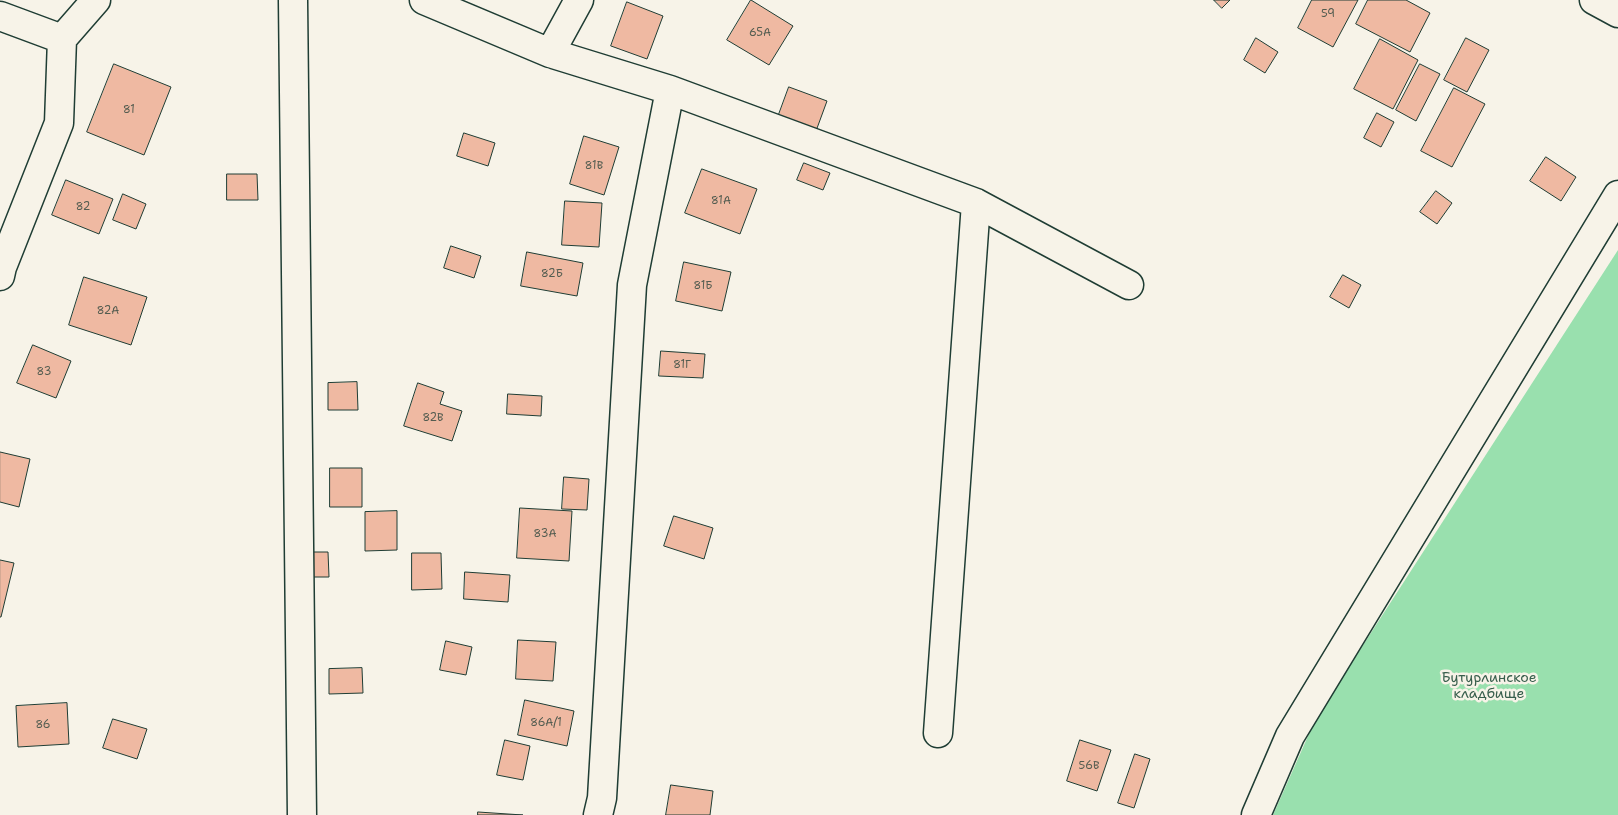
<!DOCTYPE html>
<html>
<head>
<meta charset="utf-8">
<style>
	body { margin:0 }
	canvas { display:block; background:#f7f3e8 }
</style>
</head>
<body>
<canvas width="1618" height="815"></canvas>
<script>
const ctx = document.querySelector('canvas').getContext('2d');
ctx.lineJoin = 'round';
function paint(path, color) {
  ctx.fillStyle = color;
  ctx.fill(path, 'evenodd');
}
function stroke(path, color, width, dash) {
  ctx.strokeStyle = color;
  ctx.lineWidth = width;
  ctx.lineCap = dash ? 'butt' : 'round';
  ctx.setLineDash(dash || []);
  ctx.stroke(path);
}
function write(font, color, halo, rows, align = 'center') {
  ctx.font = font + ' "Shantell Sans",sans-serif';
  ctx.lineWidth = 5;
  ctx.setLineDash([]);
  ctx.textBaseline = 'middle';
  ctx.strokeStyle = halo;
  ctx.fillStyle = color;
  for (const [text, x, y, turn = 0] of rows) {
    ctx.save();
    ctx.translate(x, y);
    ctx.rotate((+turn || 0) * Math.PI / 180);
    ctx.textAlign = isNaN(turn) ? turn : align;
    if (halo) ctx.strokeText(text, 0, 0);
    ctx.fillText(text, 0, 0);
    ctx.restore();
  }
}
const green = new Path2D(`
	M1618,250V815H1273L1316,718Z`);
const building = new Path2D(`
	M751,0L793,26L769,65L727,40Z
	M1214,0H1230L1222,8Z
	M1312,0H1358L1333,47L1298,28Z
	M1368,0H1406L1430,13L1410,52L1356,24Z
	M627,2L663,16L647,59L611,46Z
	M1256,38L1278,52L1265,73L1244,60Z
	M1466,38L1489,50L1467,92L1444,80Z
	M1380,39L1418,60L1393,109L1354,89Z
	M114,64L171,87L144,155L87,132Z
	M1420,64L1440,74L1416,121L1396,110Z
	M789,87L827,101L816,131L778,117Z
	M1454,88L1485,104L1452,167L1421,151Z
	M1377,113L1394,122L1381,147L1364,138Z
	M464,133L495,143L488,166L457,156Z
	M584,136L619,147L604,195L570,184Z
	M1546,157L1576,177L1561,201L1530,181Z
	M804,163L830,173L823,190L797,180Z
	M702,169L757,189L740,234L685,213Z
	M227,174H257L258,200H227Z
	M66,180L113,199L99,234L52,215Z
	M1436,191L1452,203L1437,224L1420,212Z
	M123,194L146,204L136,229L113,220Z
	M565,201L602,203L599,247L562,245Z
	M451,246L481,256L474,278L444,268Z
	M527,252L583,263L577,296L521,286Z
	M684,262L731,272L722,311L676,301Z
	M1343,275L1361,285L1349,308L1330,297Z
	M84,277L147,297L131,345L69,325Z
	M33,345L71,361L56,398L17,383Z
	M661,351L705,354L703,378L659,376Z
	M357,382L358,410H328V383Z
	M418,383L444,392L440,404L462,411L452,441L404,426Z
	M508,394L542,396L541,416L507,414Z
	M0,452L30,459L19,507L0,502Z
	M330,468H362V507H330Z
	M564,477L589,479L587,510L562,509Z
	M520,508L572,511L569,561L517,558Z
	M397,511V550L365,551V512Z
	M674,516L713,528L704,559L664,546Z
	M295,552H328L329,577H295Z
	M412,553H441L442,589L412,590Z
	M0,560L14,563L1,617H0Z
	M465,572L510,575L508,602L464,599Z
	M518,640L556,642L553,681L516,679Z
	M446,641L472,647L466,675L440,670Z
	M362,668L363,693L329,694V669Z
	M525,700L574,711L567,746L518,735Z
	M67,703L69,744L18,747L16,706Z
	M113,719L147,729L137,759L103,748Z
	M505,740L530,746L523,780L497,775Z
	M1080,740L1111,750L1097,791L1067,781Z
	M1135,754L1150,759L1134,808L1118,803Z
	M671,785L713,791L710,815H666Z
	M478,812L523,815H478Z`);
const minor = new Path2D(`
	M293,0L302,815
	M424,0L550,53L670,90L632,285L602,798L598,815
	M1594,0L1618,13
	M0,16L62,39L96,0
	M550,53L579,0
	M670,90L976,203L1129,285
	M0,276L2,267L59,123L62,39
	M938,733L976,203
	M1256,815L1290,736L1618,195`);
const numberNames = [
	["59",1328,14],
	["65А",760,33],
	["81",129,110],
	["81В",594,166],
	["81А",721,201],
	["82",83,207],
	["82Б",552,274],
	["81Б",703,286],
	["82А",108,311],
	["81Г",682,365],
	["83",44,372],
	["82В",433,418],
	["83А",545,534],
	["86А/1",546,723],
	["86",43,725],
	["56В",1089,766]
];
const parkNames = [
	["Бутурлинское",1489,678],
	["кладбище",1489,694]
];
paint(green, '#99e0ae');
paint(building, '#efb9a2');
stroke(building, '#1f3d34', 1);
stroke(minor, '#1f3d34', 31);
stroke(minor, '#f7f3e8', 28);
write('11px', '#535c50', null, numberNames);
write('14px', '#375e4c', '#f7f3e8', parkNames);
</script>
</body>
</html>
